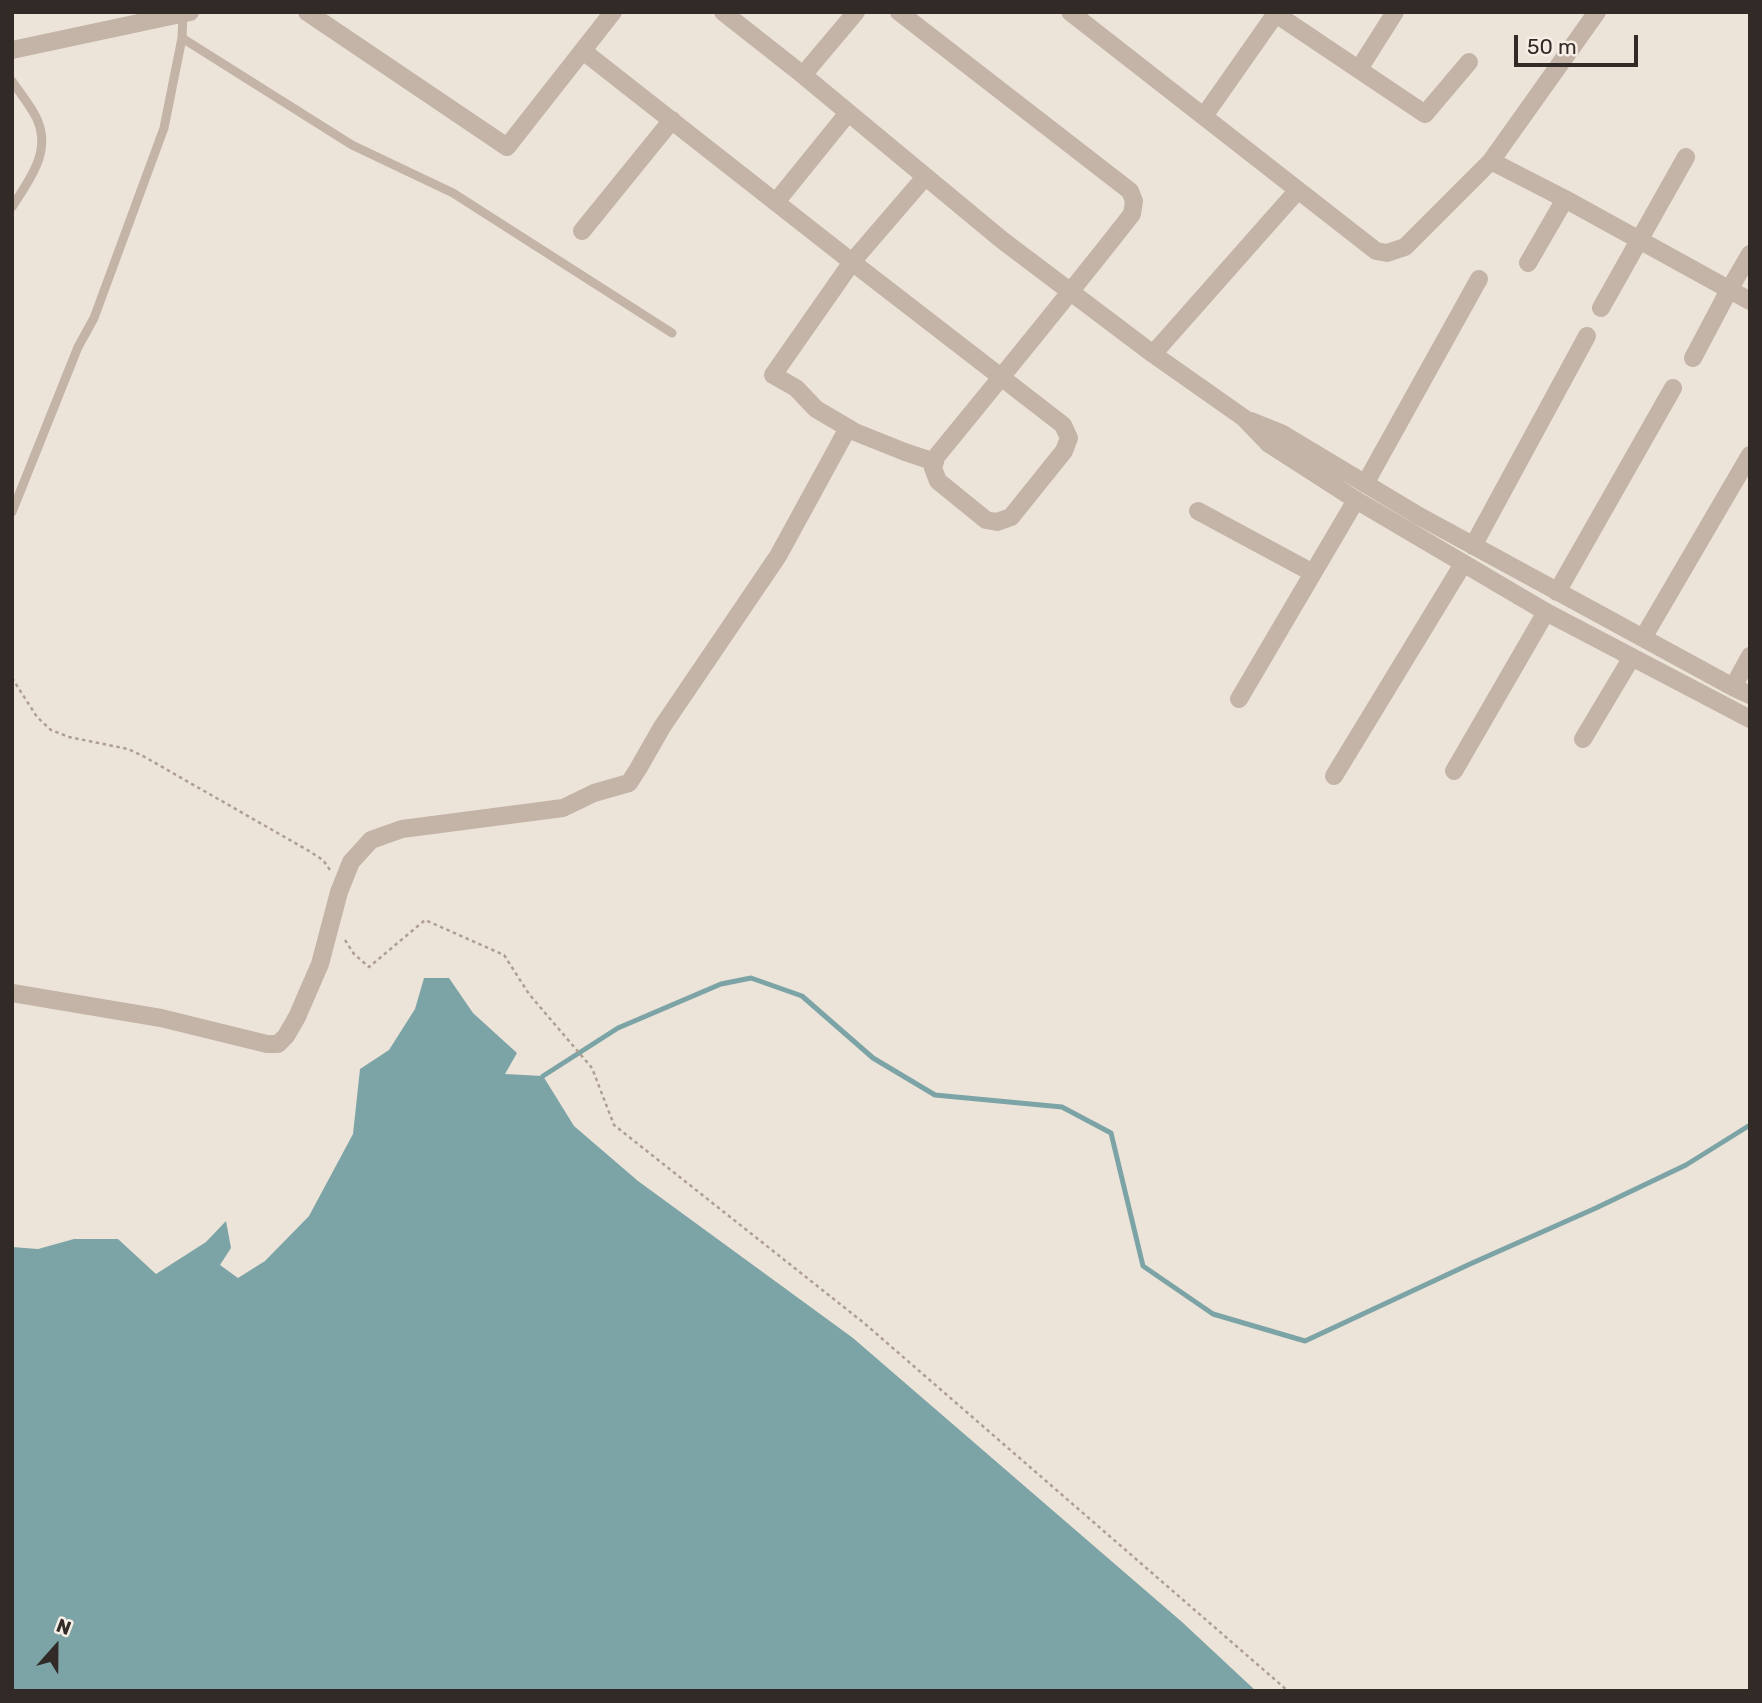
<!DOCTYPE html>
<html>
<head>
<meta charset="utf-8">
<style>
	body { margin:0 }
	#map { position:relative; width:1762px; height:1703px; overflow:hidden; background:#ede4d9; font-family:Rubik,sans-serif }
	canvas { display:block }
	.frame { position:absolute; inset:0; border:14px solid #312a26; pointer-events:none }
	.north { position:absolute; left:21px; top:1612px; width:70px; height:70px; -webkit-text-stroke:5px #f6eee5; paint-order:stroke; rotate:21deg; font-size:19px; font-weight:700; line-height:28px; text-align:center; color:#312a26 }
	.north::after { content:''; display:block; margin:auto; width:24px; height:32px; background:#312a26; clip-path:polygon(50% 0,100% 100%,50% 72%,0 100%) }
	.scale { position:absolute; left:1514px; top:35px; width:124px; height:32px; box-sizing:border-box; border:4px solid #312a26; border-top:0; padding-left:9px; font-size:21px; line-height:24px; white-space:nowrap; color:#312a26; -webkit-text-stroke:5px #f6eee5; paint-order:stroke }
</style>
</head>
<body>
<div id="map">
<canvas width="1762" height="1703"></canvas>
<div class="frame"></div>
<div class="north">N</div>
<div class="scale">50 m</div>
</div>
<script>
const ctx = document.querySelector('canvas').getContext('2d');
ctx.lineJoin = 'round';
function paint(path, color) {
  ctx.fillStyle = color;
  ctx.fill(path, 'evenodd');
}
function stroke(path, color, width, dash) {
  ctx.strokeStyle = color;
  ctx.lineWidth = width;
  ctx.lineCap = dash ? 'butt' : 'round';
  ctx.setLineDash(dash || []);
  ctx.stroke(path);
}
const water = new Path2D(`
	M424,978H449L473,1013L517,1053L505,1074L543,1076L574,1126L638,1181L853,1338L1182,1622L1256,1691H12V1247L38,1249L74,1239H118L156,1274L206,1242L226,1221L231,1248L220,1265L238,1278L265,1261L309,1216L353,1134L360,1069L389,1050L415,1009Z`);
const stream = new Path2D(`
	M543,1076L618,1028L721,984L751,978L802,996L873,1058L935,1095L1062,1107L1111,1133L1143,1266L1213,1314L1305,1341L1470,1264L1596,1208L1686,1165L1750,1125`);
const path = new Path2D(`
	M12,678L37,717L51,730L69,737L128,749L143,756L309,851L323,860L330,870
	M345,940L354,954L369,967L425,920L504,955L529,994L592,1068L614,1125L864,1323L1288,1691`);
const service = new Path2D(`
	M182,38L352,145L453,193L672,333
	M12,81C20,93 30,105 36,117C53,151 29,180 12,207
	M12,512L78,347L94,318L164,128L182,38L183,14`);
const minor = new Path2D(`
	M307,12L507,147L613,12
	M723,12L803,75L1002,240L1153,354L1244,418L1269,444L1356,500L1546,612L1750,719
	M1070,12L1376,251L1387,253L1405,247L1491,161L1565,199L1750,301
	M1273,12L1425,114L1469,62
	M583,51L852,262L1063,425L1069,438L1064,451L1011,517L997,522L986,520L938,481L933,468L936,457C1002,376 1068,296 1132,214L1134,201L1130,191L899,12
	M1359,69L1395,12
	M803,75L856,12
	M1204,116L1277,12
	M1491,161L1597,12
	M925,177L852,262L773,375L796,388L816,409L855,432L905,452L935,462
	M776,202L848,113
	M582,231L672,120
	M1528,263L1565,199
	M1601,308L1686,157
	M1153,354L1298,190
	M1693,358L1729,290L1750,254
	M1251,421L1281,433L1419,516L1733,687L1750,695
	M1365,484L1479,279
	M1198,511L1313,573
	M1473,546L1587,336
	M1557,592L1673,388
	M1643,638L1750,455
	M1733,687L1750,656
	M1239,699L1356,500
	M1583,739L1632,657
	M1454,771L1546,612
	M1334,776L1463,564
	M12,993L161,1018L267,1044H278L286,1036L297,1017L320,964L339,892L351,862L371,840L402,829L563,808L594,793L629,783L638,769L662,727L778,556L848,428`);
const tertiary = new Path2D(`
	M12,50L190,12`);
paint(water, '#7ca4a6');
stroke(stream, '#7ca4a6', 5);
stroke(path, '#af9f92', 2.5, [3.5, 3.5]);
stroke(service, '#c3b4a7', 9);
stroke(minor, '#c3b4a7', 18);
stroke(tertiary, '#c3b4a7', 18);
</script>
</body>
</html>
